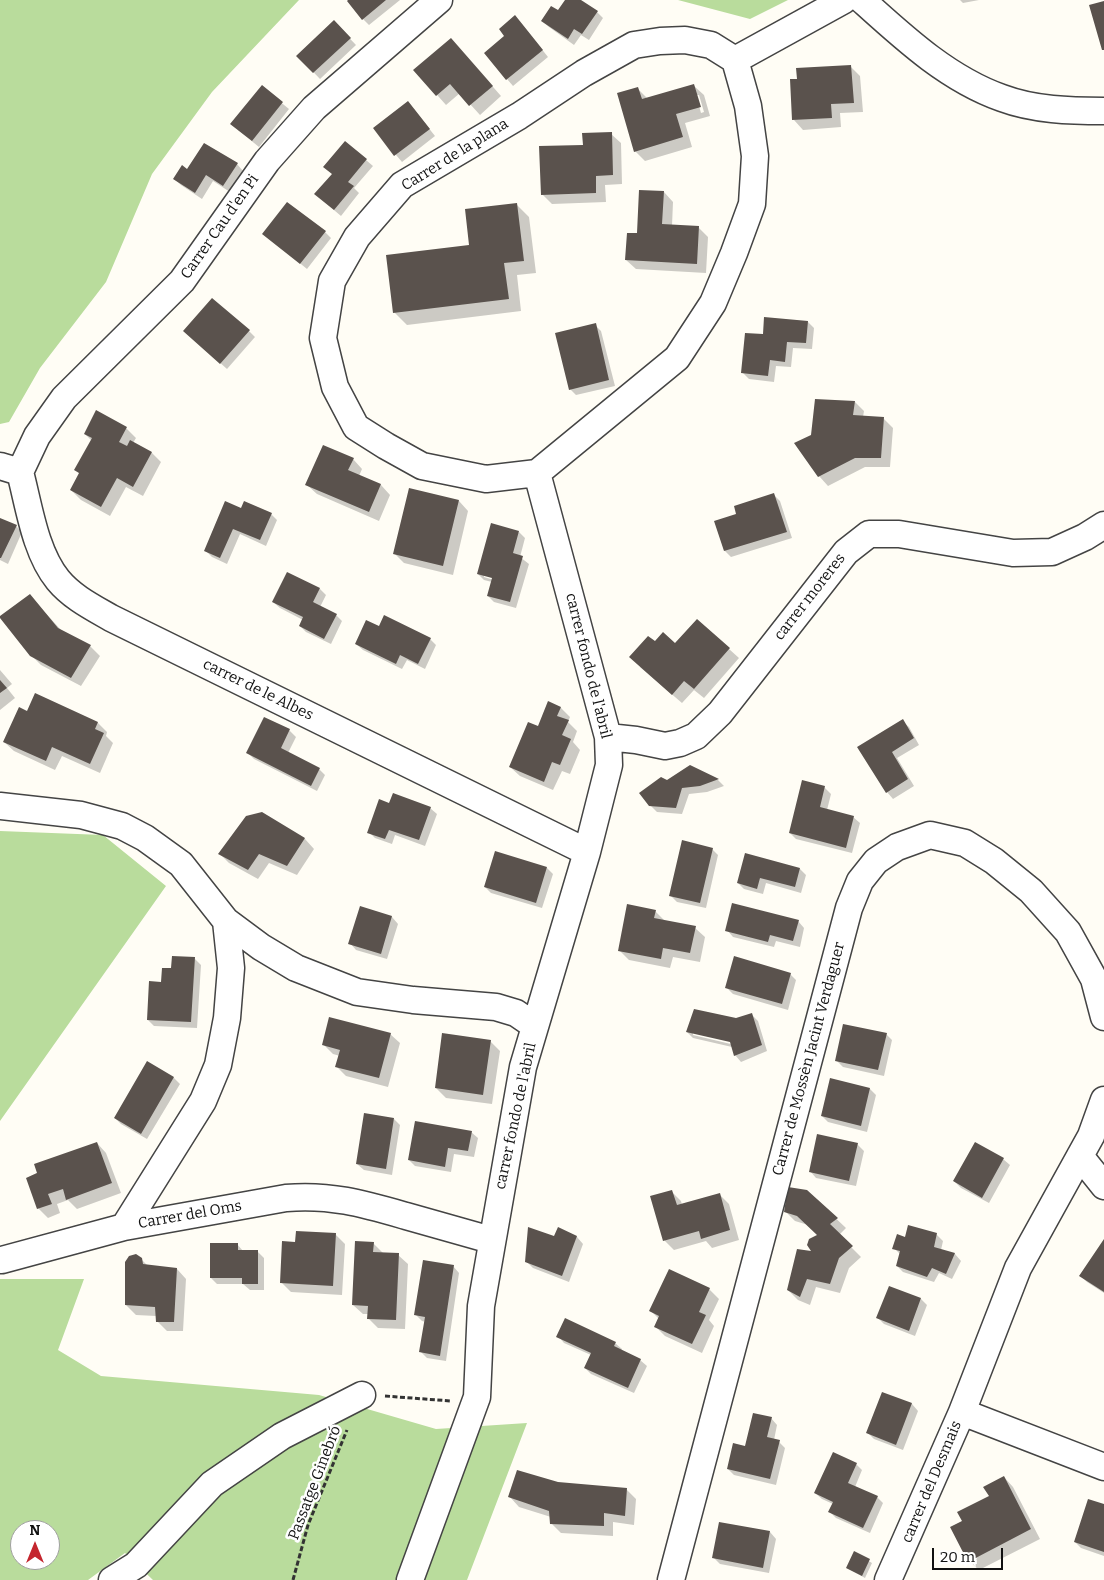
<!DOCTYPE html>
<html>
<head>
<meta charset="utf-8">
<style>
	body { margin:0 }
	#map { position:relative; width:1104px; height:1580px; overflow:hidden; background:#fffdf5; font-family:Bitter,serif }
	canvas { display:block }
	.north { position:absolute; left:10px; top:1520px; width:50px; height:50px; box-sizing:border-box; background:#fff; border:1px solid #a0a0a0; border-radius:50%; rotate:0deg; font-size:14px; font-weight:700; line-height:20px; text-align:center; color:#111 }
	.north::after { content:''; display:block; margin:auto; width:18px; height:22px; background:#c4262e; clip-path:polygon(50% 0,100% 100%,50% 72%,0 100%) }
	.scale { position:absolute; left:932px; top:1548px; width:71px; height:22px; box-sizing:border-box; border:2px solid #111; border-top:0; padding-left:6px; font-size:15px; line-height:18px; white-space:nowrap; color:#111; -webkit-text-stroke:4px #fff; paint-order:stroke }
</style>
</head>
<body>
<div id="map">
<canvas width="1104" height="1580"></canvas>
<div class="north">N</div>
<div class="scale">20 m</div>
</div>
<script>
const ctx = document.querySelector('canvas').getContext('2d');
ctx.lineJoin = 'round';
function paint(path, color) {
  ctx.fillStyle = color;
  ctx.fill(path, 'evenodd');
}
function stroke(path, color, width, dash) {
  ctx.strokeStyle = color;
  ctx.lineWidth = width;
  ctx.lineCap = dash ? 'butt' : 'round';
  ctx.setLineDash(dash || []);
  ctx.stroke(path);
}
function write(font, color, halo, rows, align = 'center') {
  ctx.font = font + ' Bitter,serif';
  ctx.lineWidth = 5;
  ctx.setLineDash([]);
  ctx.textBaseline = 'middle';
  ctx.strokeStyle = halo;
  ctx.fillStyle = color;
  for (const [text, x, y, turn = 0] of rows) {
    ctx.save();
    ctx.translate(x, y);
    ctx.rotate((+turn || 0) * Math.PI / 180);
    ctx.textAlign = isNaN(turn) ? turn : align;
    if (halo) ctx.strokeText(text, 0, 0);
    ctx.fillText(text, 0, 0);
    ctx.restore();
  }
}
const forest = new Path2D(`
	M0,0H299L212,92L152,174L106,282L40,368L9,422L0,424Z
	M678,0H788L750,19Z
	M0,831L103,835L166,886L0,1121Z
	M0,1279H84L58,1350L101,1376L319,1395L436,1429L527,1423L467,1580H153L125,1553L88,1580H0ZM20,1530H50V1560H20Z`);
const shadow = new Path2D(`
	M350,0H400L369,25L363,19Z
	M567,0H579L597,12L603,18L589,40L581,35L574,45L549,27L542,21L559,12Z
	M960,0H979L963,3Z
	M334,22L356,45L320,79L298,56Z
	M521,23L548,57L513,86L507,79Z
	M451,39L501,96L480,115L460,93L446,105L415,70Z
	M850,66L860,76L863,112L840,113L841,127L803,130L794,120Z
	M694,86L704,95L710,116L685,123L692,147L645,161L635,151L637,88L647,98ZM696,95H699L704,112L701,113Z
	M262,87L289,109L259,147L238,130Z
	M408,102L435,136L402,162L374,129Z
	M611,134L621,143L622,184L605,185L606,202L552,204L542,194L584,146Z
	M205,144L237,164L243,171L230,192L213,181L202,199L181,185L174,179L188,171Z
	M366,160L373,166L354,188L359,193L341,216L322,200L333,174Z
	M664,192L673,202L672,226L698,227L708,237L706,273L636,269L626,260L638,234Z
	M516,204L529,217L536,273L517,275L521,311L407,325L394,312Z
	M325,232L331,238L307,269L264,234Z
	M808,322L814,328L812,349L793,348L791,367L776,366L774,382L749,379L743,373L764,336Z
	M595,325L601,331L615,386L576,395L570,389Z
	M249,331L255,337L227,369L191,337Z
	M855,402L864,411L863,417L883,418L893,428L890,467H865L828,486L819,476L812,435Z
	M97,412L126,428L136,438L133,443L152,453L161,462L143,496L126,487L110,516L81,500L71,490L80,474L92,441L85,434Z
	M353,459L362,469L359,476L381,485L390,495L379,521L317,494L307,485Z
	M410,489L459,501L468,511L453,575L404,563L394,553Z
	M774,495L780,501L792,538L731,557L725,551L716,521L738,514Z
	M242,510L271,514L277,520L266,546L240,534L227,564L212,557L205,550Z
	M0,519L16,526L22,532L8,564L0,560Z
	M519,532L525,538L520,557L529,564L516,608L494,602L488,596L492,582L484,580L478,574ZM484,575L498,579L497,581L484,577Z
	M287,574L320,589L326,595L320,607L336,615L342,621L331,644L306,632L300,626L303,620L280,608L273,602Z
	M30,596L61,630L90,646L100,656L81,686L41,665L31,655Z
	M379,627L430,639L436,645L425,669L407,660L402,669L363,650L356,644Z
	M655,643L729,649L739,658L704,698L694,690L682,703L640,667Z
	M0,670L12,684L7,688L15,698L0,710Z
	M549,703L561,708L570,717L568,722L577,731L573,742L580,750L570,774L562,771L553,790L520,776L510,767L538,728Z
	M28,712L98,723L107,732L106,736L113,743L100,773L62,756L55,770L14,751L4,742Z
	M265,719L289,730L296,737L288,753L319,769L325,775L317,791L254,759L248,753Z
	M902,721L909,727L919,745L897,758L914,786L893,799L887,792L859,747Z
	M691,766L718,780L724,786L707,792L689,794L682,814L657,812L650,805L667,781Z
	M824,787L831,794L827,810L853,817L860,823L852,853L796,839L790,833Z
	M390,804L430,808L437,814L425,846L395,835L392,844L375,838L369,832Z
	M262,814L305,839L314,849L297,875L269,863L258,879L229,863L220,854Z
	M712,849L718,855L706,908L677,902L670,895Z
	M746,854L800,869L806,875L801,893L766,883L763,894L744,889L738,883Z
	M547,868L553,874L542,908L491,893L485,887Z
	M361,908L392,917L398,924L387,959L356,950L350,943Z
	M655,911L665,921L695,928L705,937L700,962L673,957L670,968L629,960L619,950Z
	M798,921L804,928L800,947L776,941L774,947L733,937L727,930Z
	M194,958L201,965L197,1028L154,1026L148,1020L162,983Z
	M790,974L796,980L788,1010L733,994L727,988Z
	M752,1015L758,1021L767,1051L741,1062L735,1055L732,1047L693,1038L687,1032ZM693,1032L736,1042L735,1045L693,1035Z
	M390,1034L400,1043L388,1087L346,1076L337,1067L340,1056L333,1054L323,1044Z
	M886,1034L892,1040L884,1076L843,1067L836,1060Z
	M490,1041L500,1051L492,1104L446,1098L436,1088Z
	M148,1063L174,1078L180,1084L147,1139L121,1124L115,1118Z
	M831,1079L870,1089L876,1095L867,1132L828,1122L822,1116Z
	M394,1119L400,1125L392,1175L364,1170L357,1164Z
	M471,1132L478,1138L474,1157L454,1154L451,1172L415,1166L409,1160Z
	M97,1143L106,1153L121,1193L77,1209L68,1200L57,1204L60,1213L48,1218L38,1208L27,1178Z
	M857,1144L864,1151L856,1186L816,1178L810,1171Z
	M976,1144L1003,1159L1010,1165L989,1203L961,1188L954,1181Z
	M807,1191L846,1228L839,1235L861,1257L849,1268L840,1293L816,1287L810,1305L798,1300L788,1290L813,1252L819,1235L808,1225L795,1221L785,1211Z
	M672,1192L681,1201L682,1205L719,1194L729,1204L739,1240L712,1248L706,1241L674,1250L665,1241L652,1197Z
	M559,1229L577,1237L583,1244L569,1282L533,1268L527,1262L555,1238Z
	M335,1234L345,1244L342,1295L291,1292L281,1282L297,1243Z
	M936,1234L943,1241L941,1250L955,1254L961,1261L952,1279L939,1273L934,1282L903,1272L897,1266L900,1254L894,1248L906,1239Z
	M1104,1241V1293L1087,1282L1081,1276Z
	M373,1243L383,1253L398,1255L408,1264L405,1329L378,1328L368,1318V1314H363L353,1305Z
	M237,1244L243,1251H257L264,1258V1290H250L243,1284H217L211,1278Z
	M141,1259L148,1266L177,1269L186,1279L183,1331H167L157,1321L156,1316L136,1315L126,1305Z
	M453,1266L459,1273L446,1361L427,1358L421,1352L426,1322L422,1321L416,1315Z
	M709,1289L719,1299L709,1320L714,1326L702,1353L665,1336L655,1326L659,1319L651,1311Z
	M921,1299L927,1305L915,1336L884,1324L878,1318Z
	M558,1336L615,1343L622,1349L621,1351L640,1360L647,1366L634,1393L591,1374L585,1368L591,1355L564,1343Z
	M883,1393L912,1404L918,1411L903,1450L874,1439L868,1433Z
	M771,1418L777,1425L774,1440L779,1442L785,1448L776,1485L734,1475L728,1469Z
	M856,1464L862,1470L855,1487L877,1497L883,1503L870,1533L836,1518L830,1512L833,1504L822,1499L815,1493Z
	M1004,1477L1013,1487L1040,1539L979,1570L969,1561L964,1521L990,1497Z
	M558,1483L626,1489L636,1499L634,1525L613,1522V1536L561,1533L552,1524L551,1517L519,1507L510,1497Z
	M1104,1506V1556L1081,1548L1075,1542Z
	M770,1532L776,1539L769,1573L720,1564L713,1557Z
	M855,1553L872,1563L865,1578L847,1568Z`);
const building = new Path2D(`
	M348,0H386L362,20L347,1Z
	M565,0H581L598,11L582,34L574,29L568,39L541,21L551,6L558,10Z
	M1104,1V50H1102L1089,5Z
	M515,15L543,50L506,80L484,53L504,36L499,29Z
	M334,20L351,38L313,73L296,56Z
	M451,38L493,86L469,106L450,84L436,96L413,70Z
	M851,65L854,103L831,104L832,118L792,120L790,79H797L796,68Z
	M694,84L701,107L676,114L683,137L634,152L617,93L638,87L642,99Z
	M262,85L283,102L252,141L230,124Z
	M408,101L430,129L394,156L373,128Z
	M612,132L613,175L596,176V193L541,195L539,146L583,145L582,133Z
	M345,141L367,159L348,182L354,186L334,210L314,194L332,174L323,167Z
	M204,143L238,163L223,186L206,175L195,193L173,179L182,165L187,169Z
	M639,190L664,191L662,224L699,226L697,264L625,260L627,233H637Z
	M287,202L326,231L300,264L262,234Z
	M517,203L524,261L504,263L509,299L393,313L386,255L469,245L465,209Z
	M212,298L250,330L220,364L183,331Z
	M764,317L808,321L806,343L787,342L785,362L770,360L768,376L741,373L745,333L763,334Z
	M596,323L609,380L569,390L555,333Z
	M815,399L855,401L853,415L884,417L881,458H855L818,477L794,443L811,435Z
	M96,410L127,427L119,442L127,446L130,440L152,452L133,487L117,478L101,507L70,490L79,473L74,470L92,438L84,434Z
	M323,445L354,458L348,470L381,484L369,512L305,485Z
	M409,488L459,500L443,566L393,554Z
	M774,493L787,532L724,551L714,521L736,514L734,506Z
	M225,501L241,508L244,501L272,513L260,540L233,529L220,558L204,551Z
	M0,518L17,525L1,558H0Z
	M491,523L519,531L513,553L523,556L510,602L487,596L492,578L477,574Z
	M287,572L320,588L313,602L337,614L324,639L299,626L303,617L272,602Z
	M30,594L58,628L91,645L71,678L30,656L0,618V616Z
	M384,615L431,638L418,664L400,655L396,664L355,644L366,620L379,626Z
	M697,619L730,648L694,689L684,681L672,695L629,657L648,636L655,641L663,632L675,643Z
	M0,680L7,688L0,693Z
	M35,693L98,722L95,729L104,733L90,764L52,747L46,761L3,742L19,707L27,711Z
	M548,701L561,707L557,716L569,720L562,735L571,739L560,765L552,762L544,782L509,767L528,722L538,726Z
	M264,717L290,729L281,748L320,768L311,786L246,753Z
	M903,719L914,738L892,752L908,779L886,793L857,747Z
	M690,765L719,779L700,786L682,788L676,808L649,806L639,793L661,777L667,780Z
	M802,780L825,786L820,807L854,816L846,848L789,833Z
	M393,793L431,807L419,840L389,830L385,839L367,833L379,799L389,803Z
	M262,812L305,838L287,866L259,854L248,870L218,854L246,816Z
	M682,840L713,848L700,903L669,896Z
	M495,851L547,867L536,903L484,887Z
	M745,853L800,868L795,887L760,878L757,889L737,883Z
	M732,903L799,920L793,941L770,935L768,942L725,931Z
	M627,904L656,910L654,918L696,926L690,953L663,948L661,959L618,951Z
	M360,906L392,916L381,954L348,944Z
	M172,956L195,957L191,1022L147,1020L149,981L161,982L162,968H171Z
	M734,956L791,973L782,1004L725,988Z
	M694,1009L736,1018L752,1013L762,1045L734,1056L730,1042L686,1032Z
	M329,1017L391,1033L379,1078L335,1067L340,1050L322,1045Z
	M843,1024L887,1033L878,1070L835,1061Z
	M442,1033L491,1040L483,1095L435,1088Z
	M147,1061L174,1077L141,1134L114,1118Z
	M830,1078L870,1088L861,1126L821,1116Z
	M364,1113L394,1118L386,1169L356,1164Z
	M415,1121L472,1131L468,1151L448,1148L445,1167L408,1160Z
	M817,1134L858,1143L849,1181L809,1172Z
	M97,1142L112,1183L66,1200L63,1189L48,1194L52,1204L37,1209L26,1178L37,1173L34,1164Z
	M975,1142L1004,1158L982,1198L953,1181Z
	M788,1187L807,1190L838,1218L830,1224L853,1246L839,1258L830,1284L807,1279L800,1297L787,1290L797,1249L811,1251L807,1245L809,1239L817,1235L797,1216L784,1212Z
	M672,1190L677,1205L720,1193L730,1230L701,1239L699,1231L663,1241L650,1196Z
	M908,1225L937,1233L934,1247L955,1253L946,1274L932,1268L927,1277L896,1266L900,1251L892,1249L897,1234L905,1237Z
	M528,1227L554,1236L558,1227L577,1236L562,1276L525,1262Z
	M296,1231L336,1233L333,1286L280,1283L282,1241L295,1242Z
	M1104,1239V1292L1079,1276Z
	M355,1241L374,1242L373,1252L399,1253L396,1320L367,1319L368,1306L352,1305Z
	M210,1243H238V1250H258V1284H242V1278H210Z
	M136,1254L142,1258L143,1264L177,1268L174,1322H156L155,1307L125,1305V1262L129,1256Z
	M423,1260L454,1265L440,1356L419,1352L425,1317L414,1315Z
	M669,1269L710,1288L699,1312L706,1315L692,1344L654,1327L659,1316L649,1311Z
	M889,1286L921,1298L909,1331L876,1318Z
	M565,1318L616,1342L614,1346L641,1359L628,1388L584,1368L591,1353L556,1337Z
	M882,1392L912,1403L896,1445L866,1433Z
	M753,1413L772,1417L767,1437L780,1440L770,1479L727,1469L733,1443L745,1446Z
	M833,1452L857,1463L848,1483L878,1496L863,1528L828,1512L833,1502L814,1493Z
	M517,1470L558,1482L627,1488L625,1516L604,1513V1526L550,1524L549,1511L508,1497Z
	M1004,1476L1031,1529L968,1562L950,1527L962,1521L957,1512L989,1496L983,1487Z
	M1088,1499L1104,1504V1552L1074,1542Z
	M719,1522L770,1531L763,1568L712,1558Z
	M854,1551L870,1559L862,1576L846,1568Z`);
const path = new Path2D(`
	M385,1396L451,1401
	M293,1580L308,1525L347,1430`);
const minor = new Path2D(`
	M862,0C904,38 948,79 1002,98C1034,110 1070,111 1104,111
	M0,466L20,472C29,506 35,552 58,580C72,597 92,607 111,618L587,852
	M20,472L37,436L64,398L182,281L267,161L314,108L439,0
	M537,473L486,479L422,466L386,446L356,427L335,387L323,338L332,281L357,237L402,185L519,116L584,73L634,45L660,41L685,40L711,45L735,60
	M608,737L636,740L665,746L680,743L696,736L720,713L846,552L869,534H899L1013,553L1052,552L1085,537L1104,525
	M0,806L81,815L122,826L145,838L181,864L226,921L261,947L296,968L357,992L413,1000L496,1007L516,1013L535,1026
	M226,921L231,968L227,1018L218,1065L203,1101L124,1227L286,1198C330,1194 364,1204 406,1216C435,1224 463,1232 491,1240
	M1080,1156L1104,1186
	M2,1260L124,1227
	M962,1412L1104,1467
	M112,1580L136,1565L212,1484L282,1436L362,1395
	M410,1580L477,1397L481,1306L523,1067L587,852L609,765L608,737L537,473L677,358L713,303L734,253L752,204L755,156L748,106L735,60L844,0
	M671,1580L849,908L860,881L876,861L897,847L930,835L965,843L994,861L1031,891L1068,932L1094,979L1104,1017
	M888,1580L962,1412L1018,1268L1091,1136L1104,1100`);
const streetNames = [
	["Carrer de la plana",455,155,-32],
	["Carrer Cau d'en Pi",220,227,-55],
	["carrer moreres",810,597,-52],
	["carrer fondo de l'abril",588,666,76],
	["carrer de le Albes",258,690,26],
	["Carrer de Mossèn Jacint Verdaguer",809,1059,-75],
	["carrer fondo de l'abril",516,1116,-78],
	["Carrer del Oms",190,1215,-10],
	["carrer del Desmais",932,1482,-67],
	["Passatge Ginebró",315,1483,-69]
];
paint(forest, '#b9dc9c');
paint(shadow, '#0003');
paint(building, '#5a524d');
stroke(minor, '#444', 29);
stroke(path, '#333', 3, [5, 2.5]);
stroke(minor, '#fff', 26);
write('15px', '#111', '#fff', streetNames);
</script>
</body>
</html>
